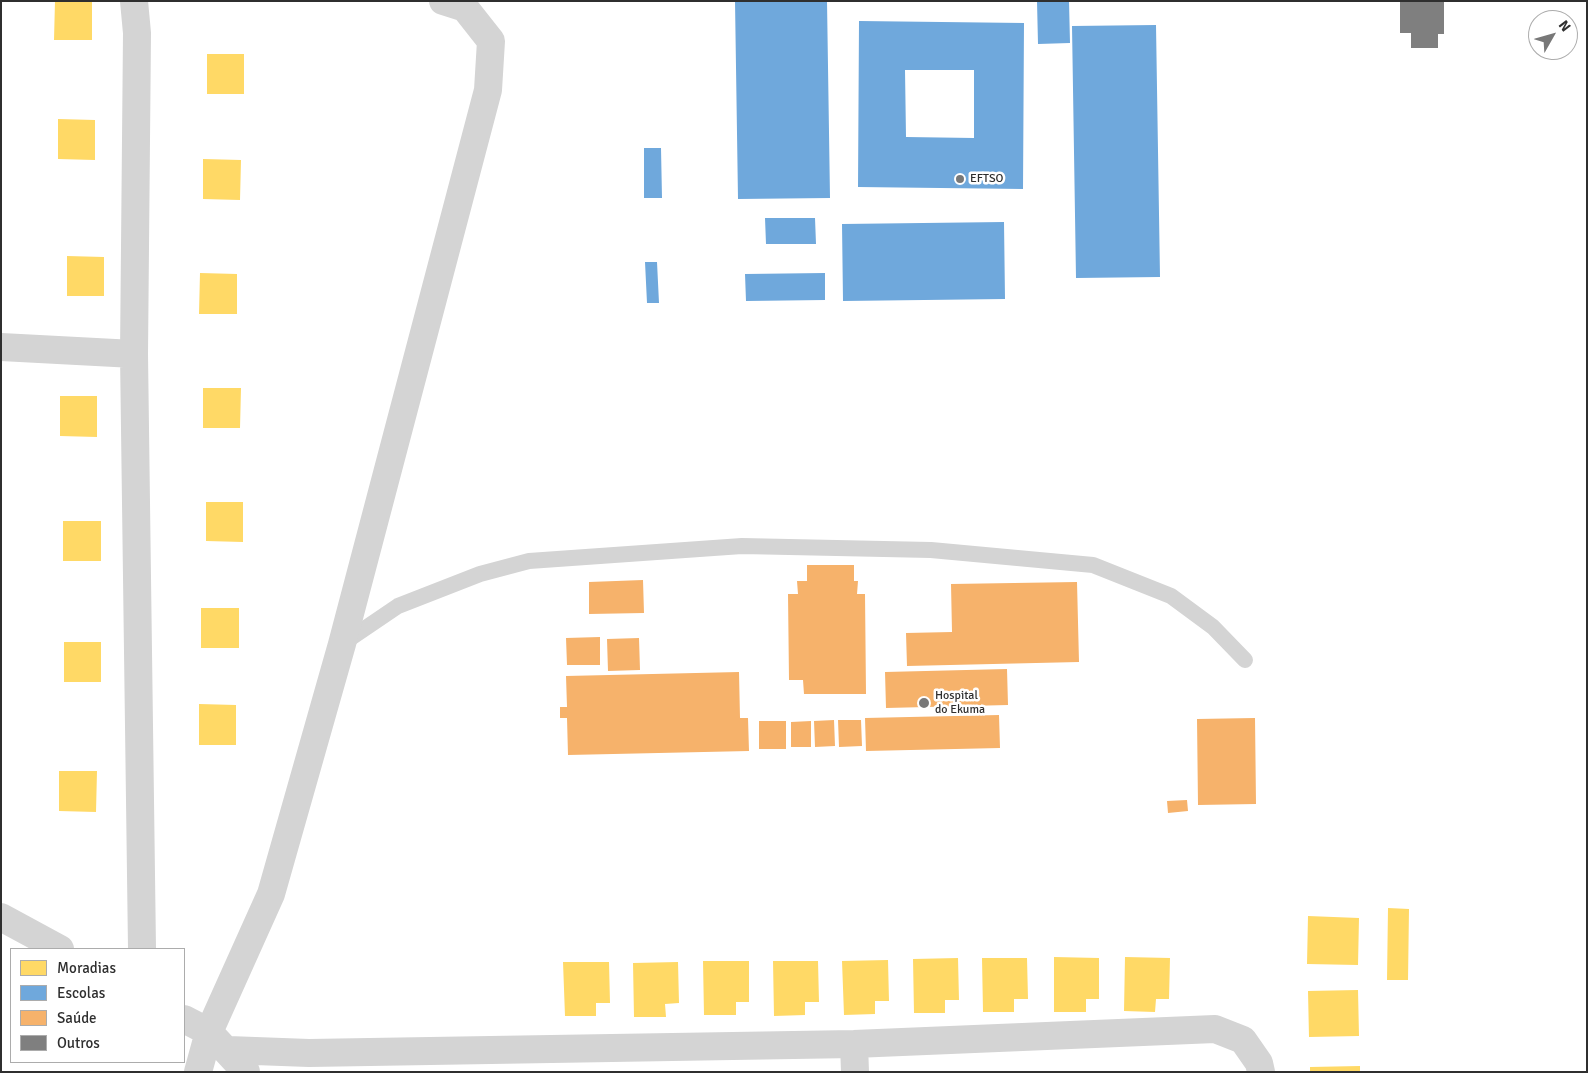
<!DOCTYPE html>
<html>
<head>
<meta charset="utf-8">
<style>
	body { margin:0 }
	#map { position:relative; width:1588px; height:1073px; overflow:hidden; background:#fff; font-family:Signika,sans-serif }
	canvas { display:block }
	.frame { position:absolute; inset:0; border:2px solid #2f2f2f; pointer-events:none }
	.legend { position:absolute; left:10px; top:948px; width:175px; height:115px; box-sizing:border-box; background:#fff; border:1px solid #acacac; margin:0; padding:6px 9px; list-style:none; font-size:15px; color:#2f2f2f }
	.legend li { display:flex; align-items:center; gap:10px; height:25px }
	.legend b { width:25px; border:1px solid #acacac }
	.north { position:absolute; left:1528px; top:10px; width:50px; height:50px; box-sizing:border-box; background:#fff; border:1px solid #acacac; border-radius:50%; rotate:52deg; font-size:14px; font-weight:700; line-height:20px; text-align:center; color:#2f2f2f }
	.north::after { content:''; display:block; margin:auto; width:18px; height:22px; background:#787878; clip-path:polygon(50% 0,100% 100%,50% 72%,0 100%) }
</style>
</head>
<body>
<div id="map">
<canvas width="1588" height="1073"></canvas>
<div class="frame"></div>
<ul class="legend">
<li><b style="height:14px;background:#ffd966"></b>Moradias</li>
<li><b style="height:14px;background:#6fa8dc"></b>Escolas</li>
<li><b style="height:14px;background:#f6b26b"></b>Saúde</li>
<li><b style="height:14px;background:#7f7f7f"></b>Outros</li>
</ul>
<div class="north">N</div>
</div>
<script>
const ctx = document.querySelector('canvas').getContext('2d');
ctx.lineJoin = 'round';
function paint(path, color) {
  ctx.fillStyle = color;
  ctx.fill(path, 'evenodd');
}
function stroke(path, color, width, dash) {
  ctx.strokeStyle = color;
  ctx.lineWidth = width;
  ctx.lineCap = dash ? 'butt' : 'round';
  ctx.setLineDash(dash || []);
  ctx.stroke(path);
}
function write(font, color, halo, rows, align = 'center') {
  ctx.font = font + ' Signika,sans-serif';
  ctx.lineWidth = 5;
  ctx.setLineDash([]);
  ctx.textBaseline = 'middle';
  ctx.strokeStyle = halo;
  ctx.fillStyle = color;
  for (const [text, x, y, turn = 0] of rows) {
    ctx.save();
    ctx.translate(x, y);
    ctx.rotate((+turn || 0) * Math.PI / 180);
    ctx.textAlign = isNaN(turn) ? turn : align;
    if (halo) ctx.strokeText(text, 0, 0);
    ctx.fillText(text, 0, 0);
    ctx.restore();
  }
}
const homes = new Path2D(`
	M55,1H92V40H54Z
	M207,54H244V94H207Z
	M58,119L95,120V160L58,159Z
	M203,159L241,160L240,200L203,199Z
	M67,256L104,257V296H67Z
	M200,273L237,274V314H199Z
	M203,388H241L240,428H203Z
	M60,396H97V437L60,436Z
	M206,502H243V542L206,541Z
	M63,521H101V561H63Z
	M201,608H239V648H201Z
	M64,642H101V682H64Z
	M199,704L236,705V745H199Z
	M59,771H97L96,812L59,811Z
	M1388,908L1409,909L1408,980H1387Z
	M1308,916L1359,918L1358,965L1307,964Z
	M1054,957L1099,958V999H1086V1012H1054Z
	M1125,957L1170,958L1169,999H1156L1155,1012L1124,1011Z
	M958,958L959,1000H945V1013H914L913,959Z
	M982,958H1027L1028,999H1014V1012H983Z
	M888,960L889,1001H875V1014L844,1015L842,961Z
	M703,961H749V1002H736V1015H704Z
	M773,961H818L819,1002H805V1015L774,1016Z
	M563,962H609L610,1003H596V1016H565Z
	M678,962L679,1003L665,1004L666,1017H634L633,963Z
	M1358,990L1359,1036L1309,1037L1308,991Z
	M1360,1066V1072H1310V1067Z`);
const schools = new Path2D(`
	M735,1H827L830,198L738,199Z
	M1037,1H1069L1070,43L1038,44Z
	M859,21L1024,23L1023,189L858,187ZM905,70H974V138L906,137Z
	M1156,25L1160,277L1076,278L1072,26Z
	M644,148H661L662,198H644Z
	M765,218H815L816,244H766Z
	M1004,222L1005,299L843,301L842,224Z
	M645,262H657L659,303H647Z
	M825,273V300L746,301L745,274Z`);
const health = new Path2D(`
	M807,565H854V581H858L857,594H865L866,694H804L803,680H789L788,594H798L797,581H807Z
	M643,580L644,613L589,614V582Z
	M1077,582L1079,662L907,666L906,633L952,632L951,584Z
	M600,637V665H567L566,638Z
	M639,638L640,670L608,671L607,639Z
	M1007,669L1008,705L886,708L885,672Z
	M739,672L740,718H748L749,751L568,755L567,718H560V707H567L566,676Z
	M999,715L1000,748L866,751L865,718Z
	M1255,718L1256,804L1198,805L1197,719Z
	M834,720L835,746L815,747L814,721Z
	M838,720H861L862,746L839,747Z
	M759,721H786V749H759Z
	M811,721V747H791V722Z
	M1187,800L1188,811L1168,813L1167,801Z`);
const building = new Path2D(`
	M1400,1H1444V34H1438V48H1411V33H1400Z`);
const service = new Path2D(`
	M342,644L398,606L480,574L529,561L742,546L931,550L1093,565L1171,596L1213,627L1245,660`);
const minor = new Path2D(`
	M134,1L137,33L134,354L142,949
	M1,347L134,354
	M1,917L60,949
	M184,1019L209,1032L246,1072
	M854,1044L855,1072
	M228,1050L309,1053L854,1044L1215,1029L1243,1040L1259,1063L1261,1072
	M198,1072L209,1032L271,894L342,644L488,90L491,41L465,8L443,1`);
const markers = [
	[960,179,5,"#787878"],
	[924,703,6,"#787878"]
];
const poiNames = [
	["EFTSO",970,179],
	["Hospital",935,696],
	["do Ekuma",935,710]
];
paint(homes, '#ffd966');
paint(schools, '#6fa8dc');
paint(health, '#f6b26b');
paint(building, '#7f7f7f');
stroke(service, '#d4d4d4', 16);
stroke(minor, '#d4d4d4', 28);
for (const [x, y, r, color] of markers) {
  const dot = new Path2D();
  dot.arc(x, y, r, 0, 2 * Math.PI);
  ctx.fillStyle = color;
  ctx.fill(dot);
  stroke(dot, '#fff', 2);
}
write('12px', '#2f2f2f', '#fff', poiNames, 'left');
</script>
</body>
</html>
